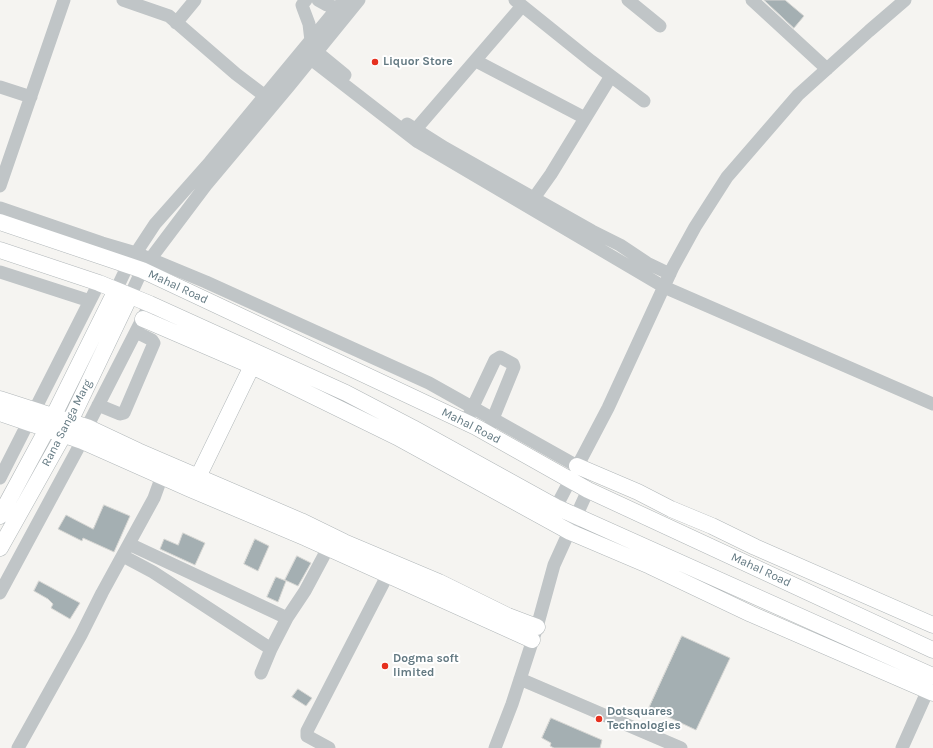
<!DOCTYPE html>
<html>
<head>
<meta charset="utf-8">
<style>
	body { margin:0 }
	canvas { display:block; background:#f5f4f1 }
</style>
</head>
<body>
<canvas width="933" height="748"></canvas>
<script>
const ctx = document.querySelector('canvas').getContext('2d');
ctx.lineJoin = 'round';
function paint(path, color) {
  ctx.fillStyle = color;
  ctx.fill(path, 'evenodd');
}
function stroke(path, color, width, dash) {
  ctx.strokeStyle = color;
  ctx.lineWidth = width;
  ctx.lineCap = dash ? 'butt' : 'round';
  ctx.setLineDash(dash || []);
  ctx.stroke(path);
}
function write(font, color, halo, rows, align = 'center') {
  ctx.font = font + ' Karla,sans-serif';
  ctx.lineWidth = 4;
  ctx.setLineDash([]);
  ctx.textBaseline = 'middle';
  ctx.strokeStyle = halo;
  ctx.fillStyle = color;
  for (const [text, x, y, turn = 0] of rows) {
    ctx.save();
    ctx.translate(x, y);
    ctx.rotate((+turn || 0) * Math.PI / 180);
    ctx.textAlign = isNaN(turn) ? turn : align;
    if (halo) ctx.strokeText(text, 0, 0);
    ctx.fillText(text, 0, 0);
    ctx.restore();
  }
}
const building = new Path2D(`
	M764,0H785L804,16L794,28Z
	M104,505L130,516L114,552L83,538L82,541L58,529L66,515L93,529Z
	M183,533L205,543L195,565L160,549L164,539L178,545Z
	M255,539L269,546L258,571L244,564Z
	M297,556L311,563L298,586L285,580Z
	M276,577L286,581L278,602L267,597Z
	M39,581L80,603L70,619L51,608L53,604L48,599L34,591Z
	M682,636L730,658L696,730L649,708Z
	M298,689L312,698L306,706L292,697Z
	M551,718L602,740L600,748H554L550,746L551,743L542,738Z`);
const minor = new Path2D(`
	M123,0L169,16L236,74L265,96
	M306,0L302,5L303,8L309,24L311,41
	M318,0L327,5L338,8
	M515,0L591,61L644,101
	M628,0L660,26
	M752,0L827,69
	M176,23L195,0
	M317,52L345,75
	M311,59L418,142L664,287L933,404
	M476,61L585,118
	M0,87L31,97
	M407,124L445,148L498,178L592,231L620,245L647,263L670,274
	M416,129L522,6
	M0,186L64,0
	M534,198L551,174L611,76
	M0,208L102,243L136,253L206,282L429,383L577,466
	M0,272L90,301
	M116,290L128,265L155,224L210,162L344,0
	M130,296L142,270L206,185L289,86L359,0
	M98,405L120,414L124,413L154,343L152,340L136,332
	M469,415L495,360L500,357L513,364L514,367L490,426
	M0,478L99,283
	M556,507L608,408L673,267L695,227L727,177L798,95L869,31L905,0
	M129,544L287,618L305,591L328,548
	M123,556L153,572L271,649L287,618
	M0,593L82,441L87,427L150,304
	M261,673L271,649
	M520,679L681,748
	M18,748L81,635L102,593L154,498L162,476
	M329,748L307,736V731L388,574
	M495,748L512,704L537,627L554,565L588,490
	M902,748L928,690`);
const major = new Path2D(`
	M0,222L142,270L476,427L588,490L933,650
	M0,250L99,283L150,304L346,393L413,428L556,507L933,676
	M143,319L252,366
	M0,399L87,427L138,451L301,521L344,542L439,582L508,616L537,627
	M0,413L82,441L190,489L306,538L532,640
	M577,466L638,492L671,509L712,526L755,547L933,625
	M198,477L252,366L397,437L570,532L650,566L751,614L933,693
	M0,516L47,429L116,290
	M0,548L64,434L130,296`);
const markers = [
	[375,62,4,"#e6301f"],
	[385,666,4,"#e6301f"],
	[599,719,4,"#e6301f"]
];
const poiNames = [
	["Liquor Store",383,62],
	["Dogma soft",393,659],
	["limited",393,673],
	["Dotsquares",607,712],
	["Technologies",607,726]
];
const streetNames = [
	["Mahal Road",178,287,25],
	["Rana Sanga Marg",67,423,-63],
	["Mahal Road",471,426,27],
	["Mahal Road",761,570,25]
];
paint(building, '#a4afb2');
stroke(building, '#d6d6d3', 1);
stroke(major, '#b1b7b9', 17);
stroke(minor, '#c0c5c7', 13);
stroke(major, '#fff', 16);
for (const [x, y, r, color] of markers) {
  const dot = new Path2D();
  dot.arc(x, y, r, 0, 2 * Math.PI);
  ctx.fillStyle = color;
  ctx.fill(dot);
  stroke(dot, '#fff', 1.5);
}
write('bold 12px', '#637982', '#fff', poiNames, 'left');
write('12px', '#637982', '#fff', streetNames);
</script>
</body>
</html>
